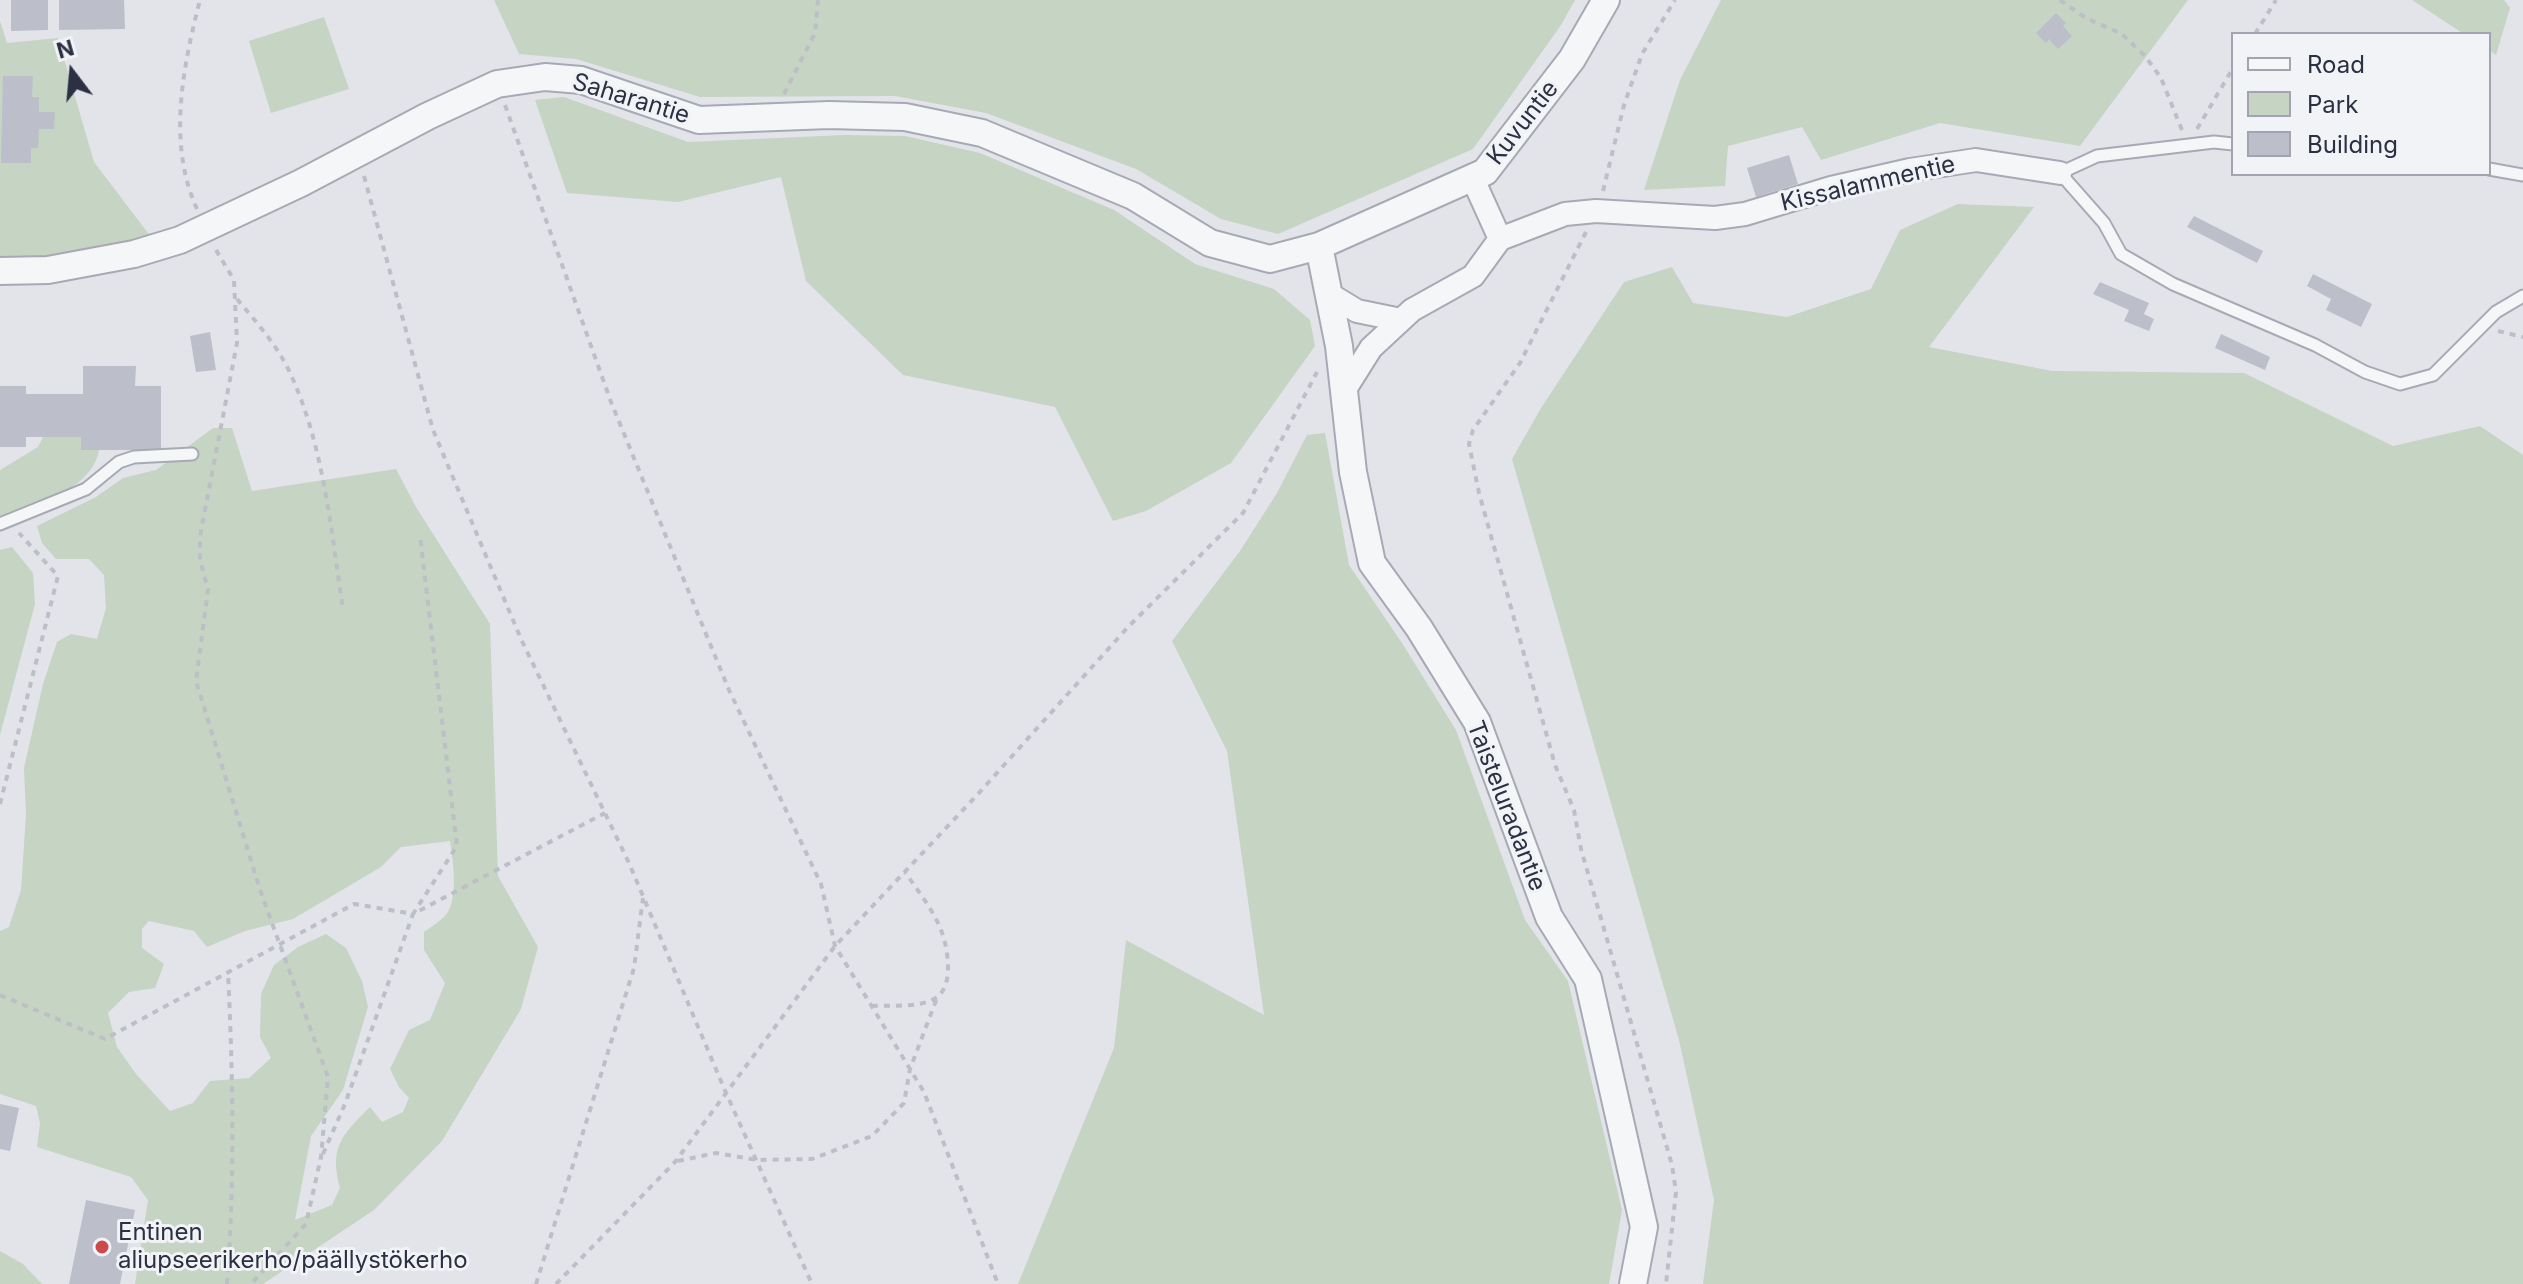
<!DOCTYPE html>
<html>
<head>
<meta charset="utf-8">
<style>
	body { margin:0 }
	#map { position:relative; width:2523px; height:1284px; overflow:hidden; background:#e2e4ea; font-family:Inter,sans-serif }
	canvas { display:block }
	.legend { position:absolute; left:2231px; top:32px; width:260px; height:144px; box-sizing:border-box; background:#f2f3f7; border:2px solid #a2a5af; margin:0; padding:10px 14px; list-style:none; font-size:24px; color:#2b3042 }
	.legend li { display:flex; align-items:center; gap:16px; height:40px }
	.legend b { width:40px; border:2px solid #a2a5af }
	.north { position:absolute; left:32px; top:32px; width:80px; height:80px; -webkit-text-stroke:6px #f2f3f7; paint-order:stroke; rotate:344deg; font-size:22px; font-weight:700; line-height:32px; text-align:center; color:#2b3042 }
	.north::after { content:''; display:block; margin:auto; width:28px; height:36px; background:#2b3042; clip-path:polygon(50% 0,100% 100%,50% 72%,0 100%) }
</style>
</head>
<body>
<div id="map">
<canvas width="2523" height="1284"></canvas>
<ul class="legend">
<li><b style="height:10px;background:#f5f6f8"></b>Road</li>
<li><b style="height:22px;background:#c5d4c3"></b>Park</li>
<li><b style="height:22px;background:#bcbfca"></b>Building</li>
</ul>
<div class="north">N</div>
</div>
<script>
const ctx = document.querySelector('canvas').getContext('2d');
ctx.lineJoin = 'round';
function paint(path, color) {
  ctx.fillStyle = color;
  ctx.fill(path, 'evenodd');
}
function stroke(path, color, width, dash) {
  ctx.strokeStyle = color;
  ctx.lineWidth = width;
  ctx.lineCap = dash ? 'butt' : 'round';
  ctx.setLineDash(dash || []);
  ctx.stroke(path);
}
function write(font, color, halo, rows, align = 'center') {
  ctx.font = font + ' Inter,sans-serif';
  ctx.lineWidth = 6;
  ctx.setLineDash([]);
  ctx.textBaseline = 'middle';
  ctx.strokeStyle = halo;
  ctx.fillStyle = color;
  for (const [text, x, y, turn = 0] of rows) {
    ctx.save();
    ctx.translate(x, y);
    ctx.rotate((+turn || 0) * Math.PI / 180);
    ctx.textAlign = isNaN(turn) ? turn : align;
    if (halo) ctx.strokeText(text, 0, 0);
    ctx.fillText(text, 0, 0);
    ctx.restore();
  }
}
const green = new Path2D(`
	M494,0H1575L1561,25L1473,149L1278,234L1221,219L1136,169L986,113L895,96L700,97L576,59L519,54Z
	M1721,0H2188L2080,146L1940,123L1821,160L1802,127L1728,146L1725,186L1644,190L1680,80Z
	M2412,0H2504L2510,8L2496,55L2489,50V34H2464Z
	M324,17L349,89L271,113L249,41Z
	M0,21L7,43L58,38L94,162L151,237L70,256L0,261Z
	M564,97L688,142L844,135L905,136L980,153L1114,210L1195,264L1274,289L1310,320L1315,346L1231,463L1146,511L1113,521L1055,407L903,375L806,281L781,177L678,202L567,193L535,100Z
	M1958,204L2034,207L1929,347L2052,371L2244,373L2393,446L2480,426L2523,455V1284H1703L1714,1200L1679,1040L1512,459L1541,408L1624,282L1672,267L1693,303L1787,317L1871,289L1900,230Z
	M213,428H232L252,491L396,469L416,507L490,624L498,876L538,947L521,1009L442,1141L374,1210L263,1284H135L148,1200L131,1177L37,1147L40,1123L36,1106L0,1094V931L9,927L21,890L26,815L24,768L43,684L57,642L71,634L97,639L106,608L104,575L89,559H56L42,543L37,526L96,497L123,478L156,470ZM450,841C453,860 459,901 445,916C439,922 431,927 424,932V950L445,983L430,1020L409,1030L390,1069L399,1087L409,1098L403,1112L382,1122L370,1107C342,1135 329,1147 340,1188L332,1205L295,1220L311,1136L343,1090L368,1007L362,981L346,948L326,934L298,947L274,965L261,994L260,1037L271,1058L249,1078L210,1081L193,1103L170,1111L136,1074L117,1047L108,1013L129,992L155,988L164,964L142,948V929L149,921L194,931L207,947L245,931L293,919L381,867L401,847Z
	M1325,433L1349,565L1402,643L1456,730L1525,920L1568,981L1622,1210L1609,1284H1018L1114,1048L1126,940L1264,1015L1227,751L1172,641L1240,551L1277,493L1307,435Z
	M43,437H81V449L99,450C92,491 35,503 0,517V470L38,447Z
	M12,547L33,573L35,604L0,735V550Z
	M0,1251L23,1264L42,1284H0Z`);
const building = new Path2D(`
	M11,0H48V30L11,31Z
	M59,0H124L125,29L59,30Z
	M2056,13L2066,23L2063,26L2072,36L2058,49L2049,39L2046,43L2036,33Z
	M3,76H33L32,97H39V112H55L54,129H39L38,148H31V163H1Z
	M1789,155L1798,184L1756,197L1747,168Z
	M2194,216L2263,251L2257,263L2187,227Z
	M2313,274L2372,304L2361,327L2326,310L2331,299L2307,286Z
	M2100,282L2149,303L2144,314L2154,319L2149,331L2124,321L2129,310L2093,294Z
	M210,332L216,370L196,372L190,336Z
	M2221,334L2270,357L2265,370L2215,348Z
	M83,366H136L135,386H161V450H81V437H26V447H0V386H26V394H83Z
	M0,1104L19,1108L10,1151L0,1149Z
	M86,1200L135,1210L120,1284H69Z`);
const path = new Path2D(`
	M2060,0L2086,18L2122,34L2145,56L2161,78L2182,130
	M2255,34L2276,0
	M784,94L815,33L818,0
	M505,105L611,402L729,690L821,884L835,946L924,1092L998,1284
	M2197,129L2233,68
	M364,176L433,430L521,639L629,863L726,1093L812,1284
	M1603,191L1624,105L1642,54L1675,0
	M197,209C167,144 183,66 200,0
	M1586,232L1520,363L1473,430L1469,444L1479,493L1555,765L1574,810L1581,849L1672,1165L1676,1192L1666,1284
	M216,250L234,280L237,343L200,536V560L208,590L196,681L260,890L328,1077L321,1157L306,1224L251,1284
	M237,299C257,323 278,346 291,375C324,447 331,531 343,609
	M2498,331L2523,337
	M0,804L58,576L19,533
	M0,995L105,1039L354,904L413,914L457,846L420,536
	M872,1006C891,1005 917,1008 934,999C943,995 947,983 948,973C949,928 929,907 905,872
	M323,1154L345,1104L413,914L605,813
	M678,1161L716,1153L757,1160L812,1159L872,1136L904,1103L910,1069L937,998
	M227,1284C235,1180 233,1076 228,972
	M536,1284L634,968L643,898
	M556,1284L675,1162L835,946L978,794L1128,627L1243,513L1317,372`);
const service = new Path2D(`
	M2233,144L2214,142L2097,156L2060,173L2104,223L2121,254L2173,284L2315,345L2365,372L2400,384L2433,375L2496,312L2523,296
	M2489,169L2523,175
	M0,524L86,489L119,462L134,457L192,454`);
const minor = new Path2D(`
	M1472,177L1500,239
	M1500,239L1565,214L1596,211L1715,218L1745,214L1831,188L1910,170L1976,160L2060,173
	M1329,294L1357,311L1401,320
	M1344,391L1371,348L1412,310L1473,276L1500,239`);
const tertiary = new Path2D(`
	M1319,246L1339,346L1353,472L1372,563L1419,628L1477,722L1549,917L1588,979L1644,1227L1633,1284
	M0,271L48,270L134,254L180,240L301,183L428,116L497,84L545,77L581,80L699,120L829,115L905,117L982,133L1133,196L1210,243L1270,259L1319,246L1485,172L1572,59L1606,0`);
const markers = [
	[102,1247,8,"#cb4b4c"]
];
const streetNames = [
	["Saharantie",631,99,17],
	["Kuvuntie",1523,123,-52],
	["Kissalammentie",1868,184,-13],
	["Taisteluradantie",1506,806,69]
];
const poiNames = [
	["Entinen",118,1233],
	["aliupseerikerho/päällystökerho",118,1261]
];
paint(green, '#c5d4c3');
paint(building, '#bcbfca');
stroke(service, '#a7aab4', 15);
stroke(minor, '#a7aab4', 26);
stroke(tertiary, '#a7aab4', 30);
stroke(path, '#bcbfc5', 4, [6, 6]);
stroke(service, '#f5f6f8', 11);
stroke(minor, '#f5f6f8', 22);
stroke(tertiary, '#f5f6f8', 26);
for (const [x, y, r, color] of markers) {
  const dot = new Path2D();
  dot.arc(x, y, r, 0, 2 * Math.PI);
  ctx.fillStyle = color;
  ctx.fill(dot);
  stroke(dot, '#f2f3f7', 3);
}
write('24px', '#2b3042', '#f2f3f7', streetNames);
write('24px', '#2b3042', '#f2f3f7', poiNames, 'left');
</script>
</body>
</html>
